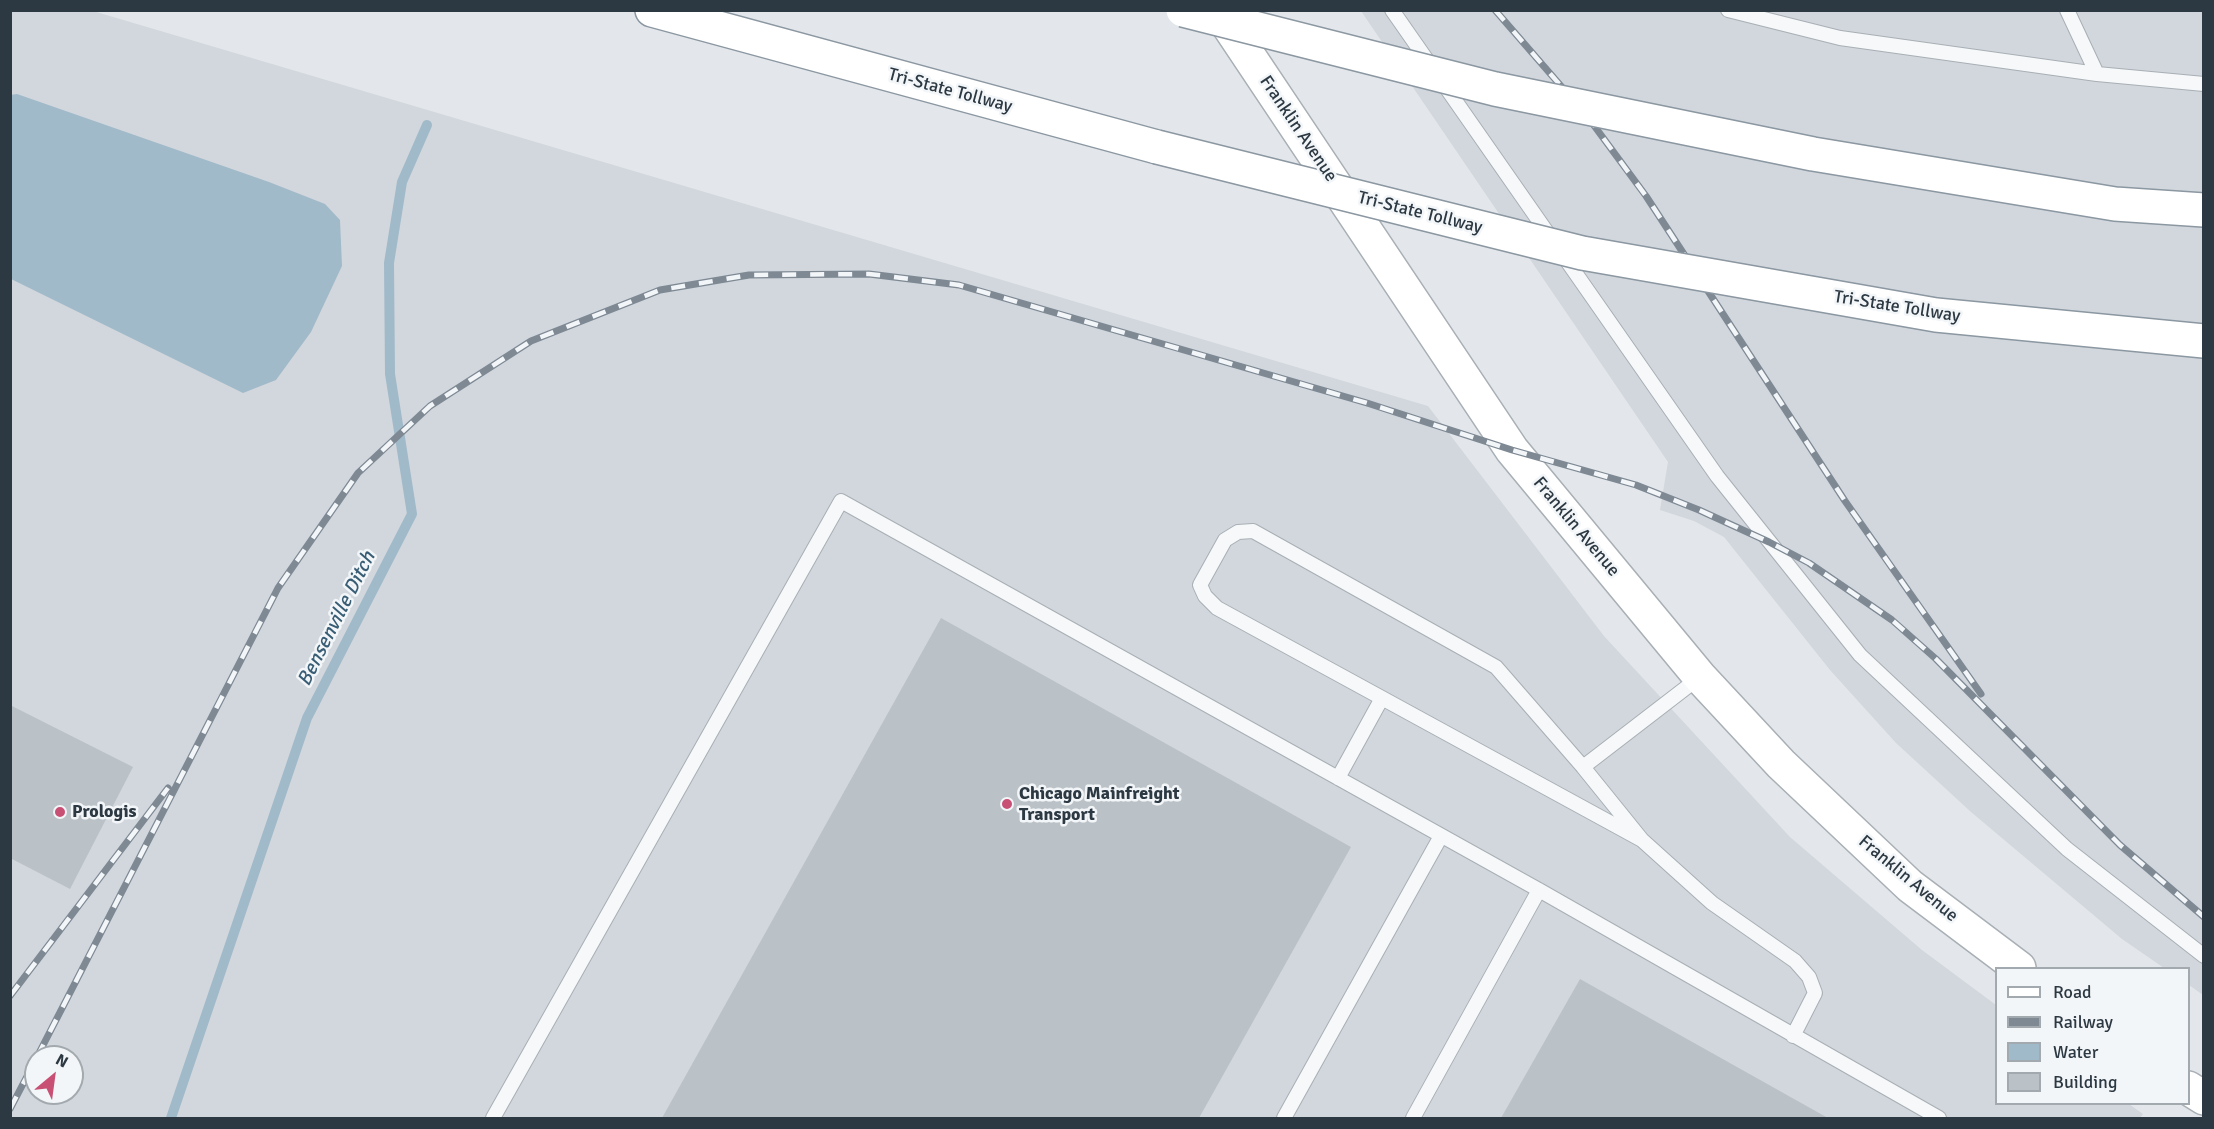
<!DOCTYPE html>
<html>
<head>
<meta charset="utf-8">
<style>
	body { margin:0 }
	#map { position:relative; width:2214px; height:1129px; overflow:hidden; background:#e3e7eb; font-family:Signika,sans-serif }
	canvas { display:block }
	.frame { position:absolute; inset:0; border:12px solid #2c3842; pointer-events:none }
	.legend { position:absolute; left:1995px; top:967px; width:195px; height:138px; box-sizing:border-box; background:#f3f6f8; border:2px solid #a3aaaf; margin:0; padding:8px 10px; list-style:none; font-size:18px; color:#2c3842 }
	.legend li { display:flex; align-items:center; gap:12px; height:30px }
	.legend b { width:30px; border:2px solid #a3aaaf }
	.north { position:absolute; left:24px; top:1045px; width:60px; height:60px; box-sizing:border-box; background:#f3f6f8; border:2px solid #a3aaaf; border-radius:50%; rotate:29deg; font-size:16px; font-weight:700; line-height:24px; text-align:center; color:#2c3842 }
	.north::after { content:''; display:block; margin:auto; width:21px; height:27px; background:#c85075; clip-path:polygon(50% 0,100% 100%,50% 72%,0 100%) }
</style>
</head>
<body>
<div id="map">
<canvas width="2214" height="1129"></canvas>
<div class="frame"></div>
<ul class="legend">
<li><b style="height:8px;background:#fff"></b>Road</li>
<li><b style="height:8px;background:#7e8994"></b>Railway</li>
<li><b style="height:16px;background:#a1bac9"></b>Water</li>
<li><b style="height:16px;background:#bbc2c7"></b>Building</li>
</ul>
<div class="north">N</div>
</div>
<script>
const ctx = document.querySelector('canvas').getContext('2d');
ctx.lineJoin = 'round';
function paint(path, color) {
  ctx.fillStyle = color;
  ctx.fill(path, 'evenodd');
}
function stroke(path, color, width, dash) {
  ctx.strokeStyle = color;
  ctx.lineWidth = width;
  ctx.lineCap = dash ? 'butt' : 'round';
  ctx.setLineDash(dash || []);
  ctx.stroke(path);
}
function write(font, color, halo, rows, align = 'center') {
  ctx.font = font + ' Signika,sans-serif';
  ctx.lineWidth = 5;
  ctx.setLineDash([]);
  ctx.textBaseline = 'middle';
  ctx.strokeStyle = halo;
  ctx.fillStyle = color;
  for (const [text, x, y, turn = 0] of rows) {
    ctx.save();
    ctx.translate(x, y);
    ctx.rotate((+turn || 0) * Math.PI / 180);
    ctx.textAlign = isNaN(turn) ? turn : align;
    if (halo) ctx.strokeText(text, 0, 0);
    ctx.fillText(text, 0, 0);
    ctx.restore();
  }
}
const built = new Path2D(`
	M10,11H93L1428,406L1604,636L1790,837L1922,950L1996,1005V1104H2129L2143,1114L2140,1118H11ZM36,1057H72V1093H36Z
	M1361,11H2203V995L2189,985L2188,968H2164L2122,939L1971,812L1896,743L1830,670L1724,537L1694,521L1660,510L1668,462Z`);
const water = new Path2D(`
	M17,94L269,182L325,204L340,220L342,266L311,332L276,380L243,393L11,279L10,95Z`);
const stream = new Path2D(`
	M171,1118L307,718L412,514L390,374L389,263L402,182L427,125`);
const building = new Path2D(`
	M941,618L1351,847L1199,1118H662Z
	M10,705L133,767L70,889L10,858Z
	M1580,979L1828,1118H1501Z`);
const service = new Path2D(`
	M1392,10L1717,476L1860,655L2067,849L2204,956
	M1728,10L1840,38L2097,74L2204,84
	M2067,10L2097,74
	M1583,767L1700,677
	M1338,778L1382,698
	M1642,840L1583,767L1496,667L1253,531L1238,532L1225,540L1200,585L1205,596L1217,608L1642,840L1712,903L1795,961L1809,977L1815,993L1793,1036
	M493,1118L841,501L1539,890
	M1284,1118L1441,836
	M1413,1118L1539,890L1939,1118`);
const secondary = new Path2D(`
	M1218,10L1512,450L1700,677L1781,764L1910,886L2019,968
	M2188,1088L2204,1098`);
const motorway = new Path2D(`
	M652,10L1157,147`);
const rail = new Path2D(`
	M1495,10L1587,116L1646,196L1845,501L1981,694
	M10,996L168,788
	M37,1057L278,588L358,473L430,406L531,341L660,290L749,275L869,274L959,285L1367,403L1512,450L1636,485L1699,510L1769,542L1809,563L1892,620L1936,659L2120,845L2204,917
	M10,1109L36,1059`);
const motorwayBridge = new Path2D(`
	M1183,10L1495,89L1813,154L2115,204L2204,210
	M1157,147L1582,253L1936,315L2204,341`);
const markers = [
	[1007,804,6,"#c85075"],
	[60,812,6,"#c85075"]
];
const streetNames = [
	["Tri-State Tollway",950,91,15],
	["Franklin Avenue",1298,129,56],
	["Tri-State Tollway",1420,213,14],
	["Tri-State Tollway",1897,307,9],
	["Franklin Avenue",1576,527,50],
	["Franklin Avenue",1908,879,40]
];
const poiNames = [
	["Chicago Mainfreight",1019,794],
	["Transport",1019,815],
	["Prologis",72,812]
];
const waterNames = [
	["Bensenville Ditch",337,619,-63]
];
paint(built, '#d2d7dd');
paint(water, '#a1bac9');
stroke(stream, '#a1bac9', 10);
paint(building, '#bbc2c7');
stroke(service, '#a8afb5', 16);
stroke(secondary, '#a8afb5', 36);
stroke(motorway, '#8b97a1', 36);
stroke(service, '#f6f8f9', 14);
stroke(secondary, '#fff', 33);
stroke(motorway, '#fff', 33);
stroke(rail, '#7e8994', 7);
stroke(rail, '#f3f6f8', 4.5, [14]);
stroke(motorwayBridge, '#8b97a1', 36, []);
stroke(motorwayBridge, '#fff', 33);
for (const [x, y, r, color] of markers) {
  const dot = new Path2D();
  dot.arc(x, y, r, 0, 2 * Math.PI);
  ctx.fillStyle = color;
  ctx.fill(dot);
  stroke(dot, '#f3f6f8', 2);
}
write('18px', '#2c3842', '#f3f6f8', streetNames);
write('bold 18px', '#2c3842', '#f3f6f8', poiNames, 'left');
write('italic 20px', '#385d74', '#f3f6f8', waterNames);
</script>
</body>
</html>
